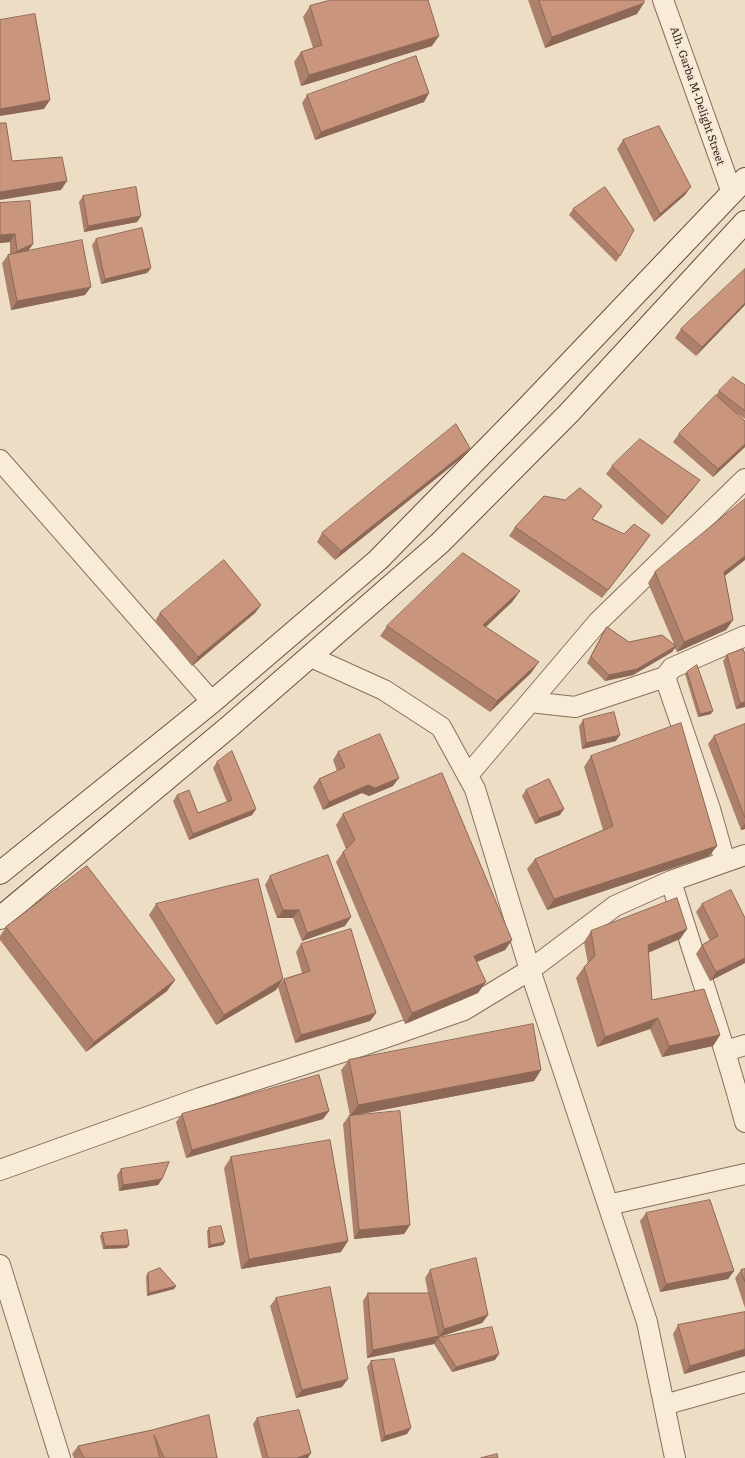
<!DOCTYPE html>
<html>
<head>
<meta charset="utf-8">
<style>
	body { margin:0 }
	canvas { display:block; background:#edddc5 }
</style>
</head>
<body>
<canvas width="745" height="1458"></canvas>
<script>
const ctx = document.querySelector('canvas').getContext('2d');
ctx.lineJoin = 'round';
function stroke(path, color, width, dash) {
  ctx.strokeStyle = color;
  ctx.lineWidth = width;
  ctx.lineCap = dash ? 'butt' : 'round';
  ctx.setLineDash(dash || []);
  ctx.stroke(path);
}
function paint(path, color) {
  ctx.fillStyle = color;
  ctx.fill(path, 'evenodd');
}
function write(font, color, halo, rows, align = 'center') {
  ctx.font = font + ' Literata,serif';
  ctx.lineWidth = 4;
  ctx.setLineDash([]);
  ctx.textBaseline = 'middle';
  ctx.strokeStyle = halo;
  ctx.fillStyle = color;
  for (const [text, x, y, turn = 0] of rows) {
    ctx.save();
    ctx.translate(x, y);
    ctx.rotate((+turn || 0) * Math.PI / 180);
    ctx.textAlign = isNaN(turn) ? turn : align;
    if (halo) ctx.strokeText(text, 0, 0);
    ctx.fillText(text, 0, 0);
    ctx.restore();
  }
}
const street = new Path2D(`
	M663,0L732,193
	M0,460L212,702
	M311,657L384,690L441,727L475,789L530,970L647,1322L675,1458
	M665,677L672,668L745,636
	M530,702L575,707L665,677L710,809L725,862
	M468,775L598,622L745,479
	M671,881C695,961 724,1041 745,1122
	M726,1051L745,1045
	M0,1170L200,1098L358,1047L464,1010L530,970L615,906L671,881L745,855
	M608,1205L745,1174
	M0,1265L60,1458
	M664,1405L745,1382`);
const secondary = new Path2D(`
	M0,873L212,702L378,560L525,410L745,179
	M0,918L230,726L440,543L569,413L745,222`);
const wall = new Path2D(`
	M528,0H644L637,14L545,48Z
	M310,6L432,46L301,86L294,62L301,52L313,48L303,17Z
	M429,93L424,102L315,140L302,103L307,95Z
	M623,140L685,195L654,222L617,149Z
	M83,196L141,216L137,222L84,232L79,202Z
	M0,203L33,244L28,251L85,295L11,310L2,263L8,255L10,254V242L0,243Z
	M573,209L620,256L616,262L569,215Z
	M96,239L151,268L147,273L101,284L92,245Z
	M745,305L696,356L675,338L681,329Z
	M745,385V419L735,412L745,447L713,477L673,442L679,434L715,397L719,391Z
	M464,456L335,560L317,542L322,533Z
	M612,466L694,488L662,525L606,474Z
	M593,519L624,534L650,535L602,598L509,536L515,527Z
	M655,572L725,576L733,620L726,630L677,652L675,648L672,652L633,675L605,681L587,663L603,633L607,627L629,642L674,644L648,583Z
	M520,591L512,602L486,627L531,673L490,712L380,636L387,626Z
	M261,605L255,613L192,666L155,621L160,613Z
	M745,654V707L736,709L723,661L727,655Z
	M687,672L711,714L698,717L685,674Z
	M583,720L616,741L582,749L579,726Z
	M745,724V829L741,830L708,744L714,736Z
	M338,752L393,786L369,796L362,793L323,810L313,787L319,779L337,771L333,760Z
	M591,756L717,846L709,856L547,910L527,869L535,859L603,830L584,767Z
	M217,762L256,809L252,815L189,840L173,801L177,795L198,813L227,802L213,768Z
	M526,790L560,815L535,824L522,796Z
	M343,814L512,940L505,950L477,962L478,993L405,1024L336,862L343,852L346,849L336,825Z
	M270,876L345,926L302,941L293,918H277L265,885Z
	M156,904L283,979L276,990L216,1025L149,915Z
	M702,904L745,963L710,981L696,954L702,945L710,941L696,912Z
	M6,927L175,980L167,991L86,1052L0,940V936Z
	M687,929L680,939L648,953L652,1000L720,1035L713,1046L662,1057L650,1029L597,1047L576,978L584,967L588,964L584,942L591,931Z
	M301,944L376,1013L370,1021L295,1043L278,987L284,979L302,973L296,952Z
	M349,1060L541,1070L534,1081L351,1116L410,1225L404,1234L354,1239L343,1124L349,1116H350L341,1070Z
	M329,1111L323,1119L186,1158L176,1122L182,1114Z
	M231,1157L341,1252L241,1269L224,1168Z
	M121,1169L162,1179L158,1185L119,1191L117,1175Z
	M646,1213L734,1271L728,1279L660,1292L640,1221Z
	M209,1228L225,1242L223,1245L208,1248L207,1231Z
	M102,1233L127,1248L103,1249L100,1236Z
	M745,1269V1308L735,1278L741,1270Z
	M430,1270L488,1315L482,1323L439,1337L434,1344L367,1358L363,1301L368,1293H428L425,1278Z
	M148,1273L176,1286L174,1289L147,1296L146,1276Z
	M276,1298L342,1387L296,1398L270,1306Z
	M745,1312V1356L684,1374L673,1334L678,1325Z
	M438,1338L495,1360L452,1372L434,1344Z
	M371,1361L407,1434L381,1442L367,1367Z
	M257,1418L308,1458H262L253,1424Z
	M152,1430L217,1458H74L72,1454L78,1446Z`);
const shadedWall = new Path2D(`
	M644,3L637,14L545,48L552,37Z
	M439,36L432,46L301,86L309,75Z
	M429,93L424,102L315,140L321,132Z
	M50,100L44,109L0,116V109Z
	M67,181L61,190L0,200V192Z
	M691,187L685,195L654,222L660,214Z
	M141,216L137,222L84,232L88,226Z
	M15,234L10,242L0,243V235Z
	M33,244L27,252L11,259L17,251Z
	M151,268L147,273L101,284L105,279Z
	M91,287L85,295L11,310L17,301Z
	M745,303V305L696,356L702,347Z
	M745,444V447L713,477L718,469Z
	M470,448L464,456L335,560L341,551Z
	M700,480L694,488L662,525L668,517Z
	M650,535L644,544L602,598L608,590Z
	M745,556V560L716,583L724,572Z
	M520,591L512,602L476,636L483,625Z
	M261,605L255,613L192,666L198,657Z
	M733,620L726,630L677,652L684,642Z
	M676,646L672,652L633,675L605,681L609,675Z
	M539,662L531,673L490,712L497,701Z
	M745,702V707L736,709L740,703Z
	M713,711L711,714L698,717L700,714Z
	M620,735L616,741L582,749L586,743Z
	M399,778L393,786L369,796L362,793L323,810L329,802L368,785Z
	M256,809L252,815L189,840L193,834Z
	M564,809L560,815L535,824L539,818Z
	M745,823V829L741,830Z
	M717,846L709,856L547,910L554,899Z
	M283,910H299L293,918H277Z
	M351,917L345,926L302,941L307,933Z
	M687,929L680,939L640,956L648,945Z
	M512,940L505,950L467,966L474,956Z
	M745,958V963L710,981L716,972Z
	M283,979L276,990L216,1025L224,1015Z
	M175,980L167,991L86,1052L94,1042Z
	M486,982L478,993L405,1024L412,1013Z
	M376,1013L370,1021L295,1043L301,1035Z
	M658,1018L650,1029L597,1047L605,1037Z
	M720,1035L713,1046L662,1057L669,1046Z
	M541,1070L534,1081L350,1116L358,1105Z
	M329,1111L323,1119L186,1158L192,1150Z
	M162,1179L158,1185L119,1191L123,1185Z
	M410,1225L404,1234L354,1239L359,1230Z
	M348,1241L341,1252L241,1269L249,1259Z
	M225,1242L223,1245L208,1248L210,1245Z
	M129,1245L127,1248L103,1249L105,1246Z
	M734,1271L728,1279L660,1292L666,1284Z
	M176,1286L174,1289L147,1296L149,1293Z
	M488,1315L482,1323L439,1337L434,1344L367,1358L373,1350L439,1336L444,1329Z
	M745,1349V1356L684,1374L690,1366Z
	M499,1354L495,1360L452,1372L456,1367Z
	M348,1379L342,1387L296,1398L302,1390Z
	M411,1428L407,1434L381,1442L385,1436Z
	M311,1453L308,1458H297Z`);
const building = new Path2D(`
	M331,0H428L439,36L309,75L301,52L322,45L310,6Z
	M539,0H644V3L552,37Z
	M35,14L50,100L0,109V20Z
	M416,56L429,93L321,132L307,95Z
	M0,123H6L12,161L62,157L67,181L0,192Z
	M659,126L691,187L660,214L623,140Z
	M136,187L141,216L88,226L83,196Z
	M605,187L634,230L620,256L573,209Z
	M30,201L33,244L17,251L15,234L0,235V203Z
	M142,228L151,268L105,279L96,239Z
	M82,240L91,287L17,301L8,255Z
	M745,269V303L702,347L681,329Z
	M733,377L745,385V411L719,391Z
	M716,395L745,421V444L718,469L679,434Z
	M456,424L470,448L341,551L322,533Z
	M640,439L700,480L668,517L612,466Z
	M580,488L602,506L592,519L624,534L634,524L650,535L608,590L515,527L544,496L565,500Z
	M745,499V556L724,572L733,620L684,642L655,572Z
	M463,553L520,591L483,625L539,662L497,701L387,626Z
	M224,560L261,605L198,657L160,613Z
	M607,627L629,642L662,635L676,646L637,669L609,675L591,657Z
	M743,649L745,654V702L740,703L727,655Z
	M697,665L713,711L700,714L687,672Z
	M614,712L620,735L586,743L583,720Z
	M681,723L717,846L554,899L535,859L613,826L591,756Z
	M745,724V818L714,736Z
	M380,734L399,778L375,788L368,785L329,802L319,779L345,767L338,752Z
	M232,751L256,809L193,834L177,795L189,790L198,813L232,800L217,762Z
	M442,773L512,940L474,956L486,982L412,1013L343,852L355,840L343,814Z
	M549,779L564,809L539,818L526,790Z
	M328,855L351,917L307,933L299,910H283L270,876Z
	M87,866L175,980L94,1042L6,927Z
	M258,879L283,979L224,1015L156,904Z
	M731,890L745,918V958L716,972L702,945L718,936L702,904Z
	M677,898L687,929L648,945L652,1000L704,989L720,1035L669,1046L658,1018L605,1037L584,967L595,956L591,931Z
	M351,929L376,1013L301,1035L284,979L310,971L301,944Z
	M533,1024L541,1070L358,1105L349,1060Z
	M319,1075L329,1111L192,1150L182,1114Z
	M400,1111L410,1225L359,1230L349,1116Z
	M330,1140L348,1241L249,1259L231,1157Z
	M169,1162L162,1179L123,1185L121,1169Z
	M710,1200L734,1271L666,1284L646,1213Z
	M221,1226L225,1242L210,1245L209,1228Z
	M127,1230L129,1245L105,1246L102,1233Z
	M476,1258L488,1315L444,1329L430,1270Z
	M160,1268L176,1286L149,1293L148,1273Z
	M745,1269V1282L741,1270Z
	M330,1287L348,1379L302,1390L276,1298Z
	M368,1293H429L439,1336L373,1350Z
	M745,1312V1349L690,1366L678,1325Z
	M492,1327L499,1354L456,1367L438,1338Z
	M394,1359L411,1428L385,1436L371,1361Z
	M299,1410L311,1453L297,1458H268L257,1418Z
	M209,1415L217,1458H164L154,1435L160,1458H84L78,1446L152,1430Z
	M497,1454L498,1458H481Z`);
const streetNames = [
	["Alh. Garba M-Delight Street",697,96,71]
];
stroke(street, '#876f5c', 22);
stroke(secondary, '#69503f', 24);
stroke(street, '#f8ebd8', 20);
stroke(secondary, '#f8ebd8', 22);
paint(wall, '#ad806b');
paint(shadedWall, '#8d6857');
paint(building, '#c9957c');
stroke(building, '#8d6857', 1);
write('11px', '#37291f', '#f4e8d4', streetNames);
</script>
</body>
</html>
